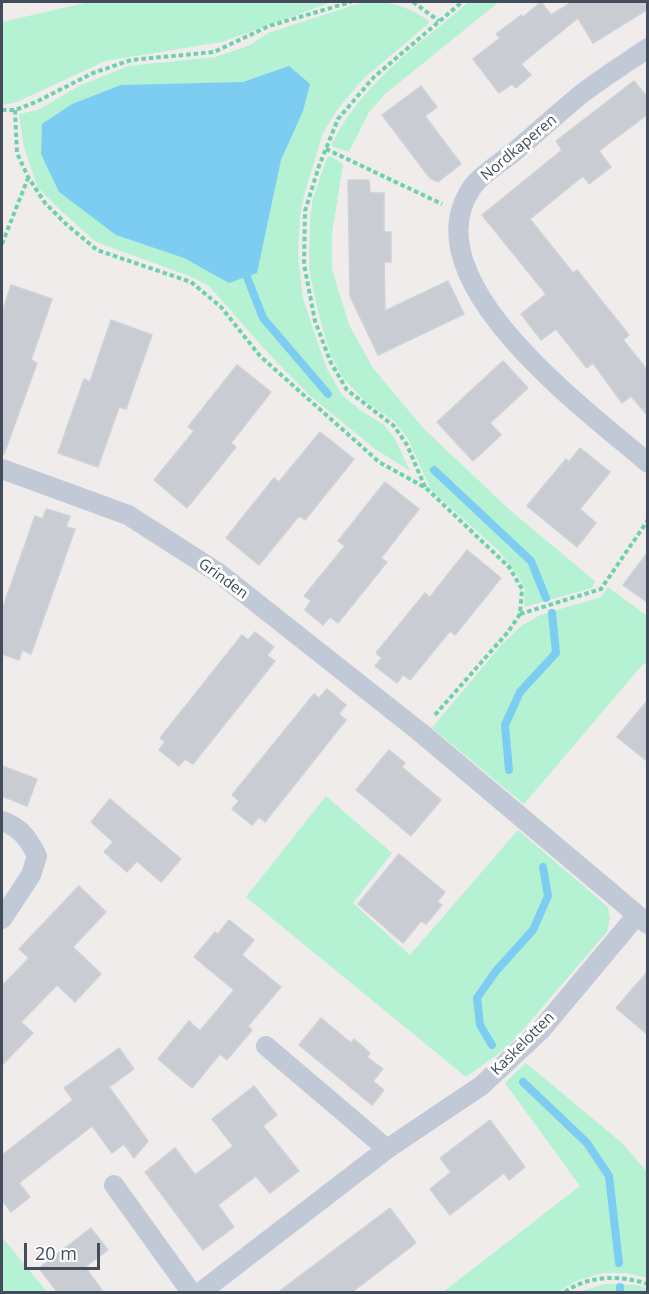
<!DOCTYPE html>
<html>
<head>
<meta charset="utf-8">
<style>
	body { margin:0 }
	#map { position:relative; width:649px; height:1294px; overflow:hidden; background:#efeceb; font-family:"Open Sans",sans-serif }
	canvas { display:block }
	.frame { position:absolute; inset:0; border:3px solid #434c5b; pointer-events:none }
	.scale { position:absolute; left:24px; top:1243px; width:76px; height:27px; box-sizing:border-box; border:3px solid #434c5b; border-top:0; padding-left:8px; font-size:18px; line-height:21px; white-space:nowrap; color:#434c5b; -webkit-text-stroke:4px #fff; paint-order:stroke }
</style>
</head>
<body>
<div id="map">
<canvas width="649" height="1294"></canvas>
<div class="frame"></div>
<div class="scale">20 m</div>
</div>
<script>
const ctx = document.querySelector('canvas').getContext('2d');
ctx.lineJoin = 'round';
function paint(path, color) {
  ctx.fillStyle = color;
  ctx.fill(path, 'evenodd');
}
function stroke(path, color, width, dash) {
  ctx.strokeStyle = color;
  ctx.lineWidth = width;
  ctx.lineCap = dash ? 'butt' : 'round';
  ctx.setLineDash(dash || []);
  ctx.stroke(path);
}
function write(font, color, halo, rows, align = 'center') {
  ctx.font = font + ' "Open Sans",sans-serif';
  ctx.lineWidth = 6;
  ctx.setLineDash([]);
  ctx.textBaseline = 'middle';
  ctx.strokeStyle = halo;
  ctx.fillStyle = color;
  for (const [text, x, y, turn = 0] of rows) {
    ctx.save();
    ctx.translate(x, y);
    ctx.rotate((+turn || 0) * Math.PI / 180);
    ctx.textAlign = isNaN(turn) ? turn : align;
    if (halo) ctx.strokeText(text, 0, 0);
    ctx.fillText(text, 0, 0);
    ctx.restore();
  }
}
const green = new Path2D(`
	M89,2H332L222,42L105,61L17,102L2,105V22Z
	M363,2C388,0 407,6 428,20L429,23L364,78L337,110L323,133L304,195L300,217L298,255L303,299L326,367L342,395L360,410L384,425L394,437L410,471L375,449L309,395L270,355L209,286L187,275L96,242L57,207L38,188L24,147L19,114L38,110L79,86L128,66L216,57L250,45L268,33Z
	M469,2H499L385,94L369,112L349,152L331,146C360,84 418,45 469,2Z
	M330,156L343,164L332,234V269L349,325L373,368L424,429L511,511L595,581L592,588L524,607L525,590L518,576L499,551L431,490L408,439L394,421L366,402L343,378L331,356L318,312L309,269L310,218L313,198L327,158Z
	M608,587L647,616V665L644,663L524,804L432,728L502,644L521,626L540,615L601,597Z
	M326,796L392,853L353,903L410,955L518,830L608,907L610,919L607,932L509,1046L466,1077L246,897Z
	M526,1063L622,1143L647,1172V1278L627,1273H603L576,1281L558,1292H443L580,1186L505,1083Z
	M2,1237L47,1292H2Z
	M605,1284L638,1285L647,1289V1292H578Z`);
const water = new Path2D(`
	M289,66L310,84L303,111L281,160L257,273L229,283L184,258L116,235L59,192L41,154L42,124L72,104L121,85L243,82Z`);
const stream = new Path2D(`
	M247,277L263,318L328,394
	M434,470L531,561L546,598
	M509,770L505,725L520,692L556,653L552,613
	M492,1045L480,1025L477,998L496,971L533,930L548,896L543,867
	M523,1082L587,1143L609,1176L619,1263
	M620,1292V1287`);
const building = new Path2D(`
	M541,2L551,15L569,4L568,2H648V9L593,43L578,18L521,64L531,75L516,88L512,84L499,93L473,59L500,38L496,34L521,15L523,17Z
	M634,81L648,98V114L599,151L611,167L589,184L583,176L530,219L573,273L577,270L629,335L623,340L648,371V416L631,396L622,403L593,363L587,368L556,329L541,340L521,314L546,294L482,215L562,150L556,141Z
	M421,86L437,107L425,116L461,164L438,182L430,178L382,115Z
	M348,180H369L370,193H384V232H391V262H384L385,311L448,281L464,314L378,355L350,296Z
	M11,285L52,299L31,360L37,363L4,454H2V313Z
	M111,320L152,335L126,409L119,407L98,467L58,453L84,379L90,382Z
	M503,361L528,388L490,423L501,435L473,461L437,422Z
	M237,365L271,392L231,443L236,447L187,508L154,480L194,431L188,427Z
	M320,432L354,459L305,520L299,516L259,565L226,538L274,478L279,482Z
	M580,448L610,472L580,509L596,523L577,547L527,506L566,459L569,462Z
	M385,482L419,509L381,558L387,562L338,623L330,617L323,625L305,610L311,601L304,596L345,546L338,541Z
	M46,509L70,516L66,527L75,529L31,654L22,650L19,660L2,654V610L35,516L43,519Z
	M467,550L501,578L455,635L450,631L410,680L403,675L397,683L375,666L382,658L376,653L425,593L430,597Z
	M648,552V603L623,585Z
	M255,632L274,647L267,655L275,661L193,764L185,759L179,766L159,750L165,742L160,738L242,635L248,640Z
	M327,689L346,705L339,714L346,720L265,822L259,817L252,825L232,809L239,801L232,795L314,694L319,698Z
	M648,700V762L617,737Z
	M389,750L405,763L402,767L441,800L411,836L356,790Z
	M2,766L37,779L27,806L2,796Z
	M110,799L181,859L161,882L137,861L127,872L104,852L113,842L91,822Z
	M399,854L445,892L437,902L442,905L426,924L421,921L403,943L358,904Z
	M79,886L106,912L73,947L101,974L75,1002L57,985L21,1022L33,1033L2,1065V986L29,958L19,949Z
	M229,920L254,940L242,955L281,987L248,1026L252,1030L227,1060L220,1054L192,1088L158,1059L189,1021L200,1031L234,990L194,957L215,932L218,934Z
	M648,971V1035L616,1008Z
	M321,1018L351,1043L354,1039L370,1053L367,1057L383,1069L373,1081L384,1090L372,1105L299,1045Z
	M119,1048L134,1069L109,1087L148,1141L134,1158L124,1144L112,1153L92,1126L19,1183L30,1197L11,1212L2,1200V1155L73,1100L64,1088Z
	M254,1086L277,1115L263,1126L299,1171L270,1193L256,1176L218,1205L234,1227L203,1250L145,1172L175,1148L195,1175L233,1146L212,1119Z
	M490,1120L525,1167L509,1180L504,1173L450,1215L430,1189L451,1172L440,1158Z
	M390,1208L416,1243L351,1293H277Z
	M91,1228L108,1250L85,1267L104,1293H58L39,1268Z`);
const path = new Path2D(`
	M413,2L439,21
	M2,110H15L36,102L93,73L131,60L214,52L269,26L351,2
	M15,110L17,153L28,177L45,203L67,225L97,250L191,282L221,307L260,356L379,462L426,488L509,567L522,589L520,614L508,632L434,716
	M326,149L442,204
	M2,244L28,178
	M425,487L407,445L394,426L347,390L331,363L315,321L304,264L305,211L319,166L338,119L374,77L462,2
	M520,614L601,589L648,520
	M565,1292C589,1275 620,1275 648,1284`);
const street = new Path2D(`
	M648,48C626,63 604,77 584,92C560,111 538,132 515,151C503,161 482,174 473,186C406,279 587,410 648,463
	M2,469L128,515L220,574L420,732L648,924
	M2,821C21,828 28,838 37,856L31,875L2,919
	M266,1046L387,1149
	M114,1185L191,1292
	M201,1292L387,1149L481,1086L540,1031L637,915`);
const streetNames = [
	["Nordkaperen",519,148,-40],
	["Grinden",223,579,36],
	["Kaskelotten",523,1044,-45]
];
paint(green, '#b4f2d3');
paint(water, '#7dcdf3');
stroke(stream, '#7dcdf3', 8);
paint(building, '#caccd4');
stroke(building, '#cfd1d8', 1.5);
stroke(path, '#6ad3ab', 4, [4.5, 3]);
stroke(street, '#c0c9d5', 20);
write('15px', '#434c5b', '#fff', streetNames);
</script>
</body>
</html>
